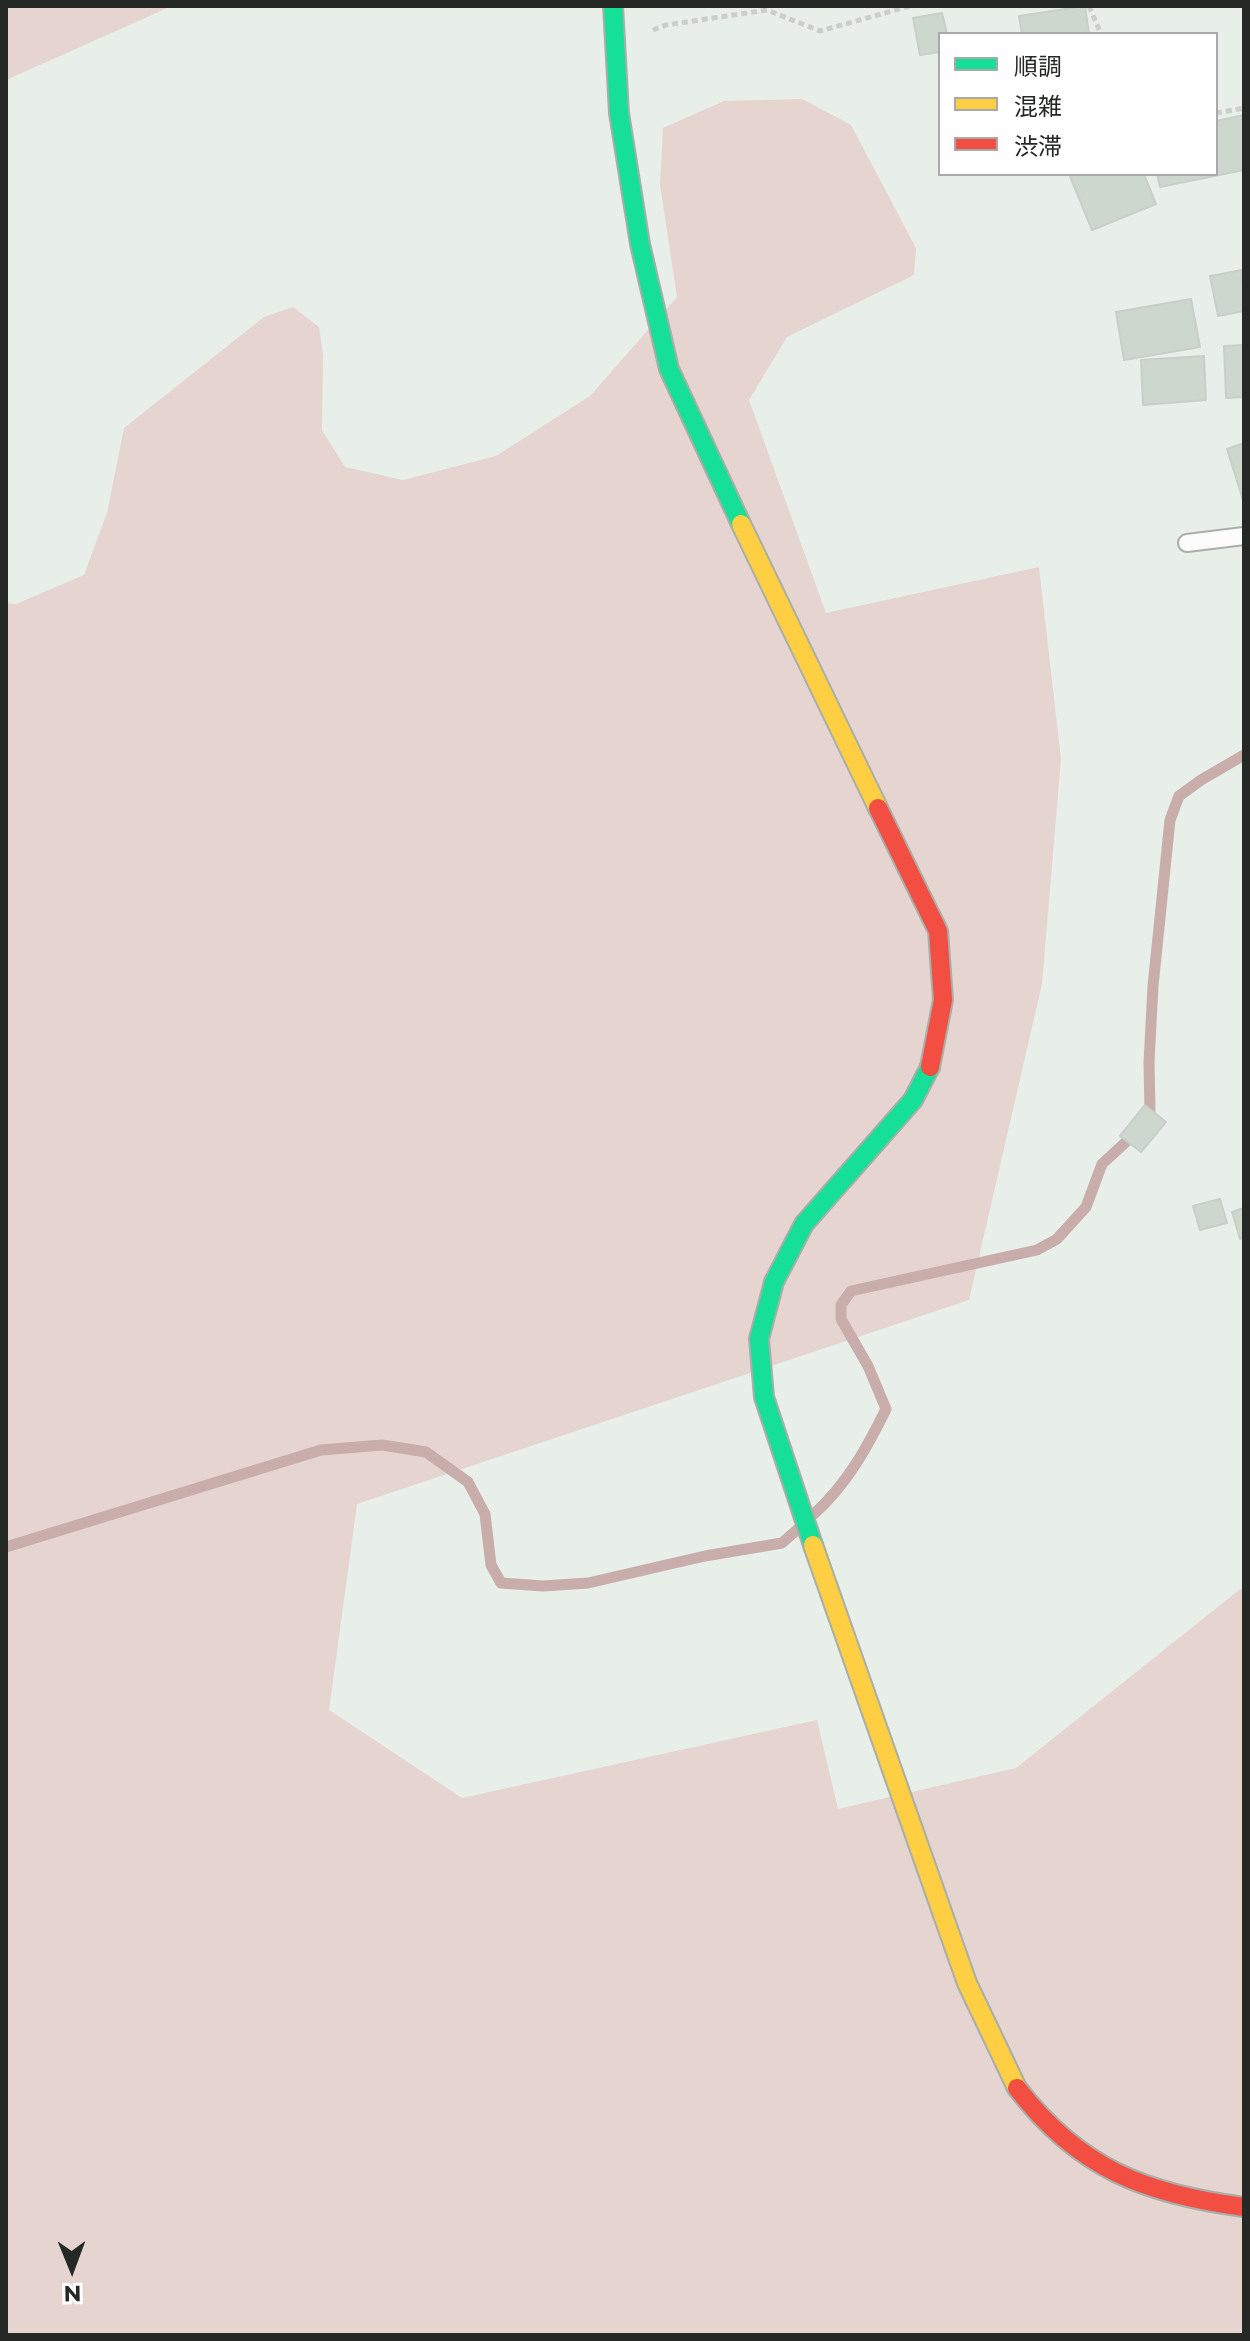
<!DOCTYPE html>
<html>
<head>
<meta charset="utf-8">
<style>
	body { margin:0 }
	#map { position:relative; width:1250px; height:2341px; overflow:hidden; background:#e8eee8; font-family:Montserrat,"Noto Sans JP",sans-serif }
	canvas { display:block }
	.frame { position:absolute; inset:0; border:8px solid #252925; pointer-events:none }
	.legend { position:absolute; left:938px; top:32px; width:280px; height:144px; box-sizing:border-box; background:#fff; border:2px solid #a8a9a8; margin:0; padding:10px 14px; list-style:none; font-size:24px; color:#252925 }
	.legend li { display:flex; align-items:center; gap:16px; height:40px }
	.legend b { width:40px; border:2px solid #a8a9a8 }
	.north { position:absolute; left:32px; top:2229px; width:80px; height:80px; -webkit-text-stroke:6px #fff; paint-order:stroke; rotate:179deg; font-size:22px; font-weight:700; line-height:32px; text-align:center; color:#252925 }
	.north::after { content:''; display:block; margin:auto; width:28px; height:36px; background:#252925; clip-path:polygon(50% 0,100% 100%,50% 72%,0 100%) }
</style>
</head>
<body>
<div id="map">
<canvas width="1250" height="2341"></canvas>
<div class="frame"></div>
<ul class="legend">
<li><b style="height:10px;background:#16e098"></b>順調</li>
<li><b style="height:10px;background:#ffcf43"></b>混雑</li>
<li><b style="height:10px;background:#f24e42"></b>渋滞</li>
</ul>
<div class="north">N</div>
</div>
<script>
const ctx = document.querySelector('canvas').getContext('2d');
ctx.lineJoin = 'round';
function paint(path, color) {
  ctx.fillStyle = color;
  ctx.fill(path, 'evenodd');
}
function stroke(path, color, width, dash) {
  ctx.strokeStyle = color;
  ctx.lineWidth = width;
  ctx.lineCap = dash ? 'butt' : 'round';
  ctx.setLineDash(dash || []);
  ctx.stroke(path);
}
const green = new Path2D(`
	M6,6H172L6,80Z
	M802,99L851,125L916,248L914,275L787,337L749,400L826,613L1039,567L1061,759L1042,984L969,1300L357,1504L329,1710L462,1798L817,1720L838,1809L1016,1768L1244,1586V2335H6V603L16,604L84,575L107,513L124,428L264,317L293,307L319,327L323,355L322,430L345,467L403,480L496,456L590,396L677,297L660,185L663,128L724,101Z`);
const stream = new Path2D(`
	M814,1514C847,1484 867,1448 886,1409L868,1366L841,1319V1305L851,1291L1037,1250L1057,1239L1086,1207L1102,1164L1139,1130L1150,1112L1149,1062L1153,986L1170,820L1179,796L1201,780L1244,755
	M6,1547L321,1450L382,1445L426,1452L468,1482L485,1514L491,1565L501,1583L543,1586L588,1583L705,1556L782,1543L799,1528`);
const building = new Path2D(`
	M1085,6L1089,34H1022L1019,16Z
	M942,13L947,34H940V52L920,55L913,18Z
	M1244,115V170L1160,187L1157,174H1216V121Z
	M1069,174H1144L1156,204L1092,230Z
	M1242,270L1244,311L1218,316L1210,276Z
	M1191,299L1200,347L1124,360L1116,312Z
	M1244,345V397L1226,398L1224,346Z
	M1204,356L1206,400L1143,405L1141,360Z
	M1244,443V500H1243L1227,449Z
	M1145,1105L1166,1122L1141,1152L1120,1136Z
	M1220,1199L1227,1223L1200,1230L1193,1206Z
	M1244,1208V1237L1240,1239L1232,1212Z`);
const path = new Path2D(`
	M1089,6L1101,34
	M653,30L666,25L767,10L820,31L910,6
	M1216,113L1244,108`);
const lane = new Path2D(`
	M1187,543L1244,536`);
const fast = new Path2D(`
	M613,6L619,113L640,244L669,369L741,524
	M813,1545L764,1397L759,1339L774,1282L804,1224L913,1100L930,1067`);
const slow = new Path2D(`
	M741,524L878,808
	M813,1545L967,1983L1017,2088`);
const jam = new Path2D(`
	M878,808L938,931L943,1000L930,1067
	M1017,2088C1079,2169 1146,2194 1244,2207`);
paint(green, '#e6d4d1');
stroke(stream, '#c8adab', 11);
paint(building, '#cdd7ce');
stroke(building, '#c9cec9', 2);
stroke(lane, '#a9aea9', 20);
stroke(fast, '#a9aea9', 22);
stroke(slow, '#a9aea9', 22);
stroke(jam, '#a9aea9', 22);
stroke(path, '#cccecd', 5, [6, 4]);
stroke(lane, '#fcfcfc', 16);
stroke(fast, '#16e098', 18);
stroke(slow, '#ffcf43', 18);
stroke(jam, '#f24e42', 18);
</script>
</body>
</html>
